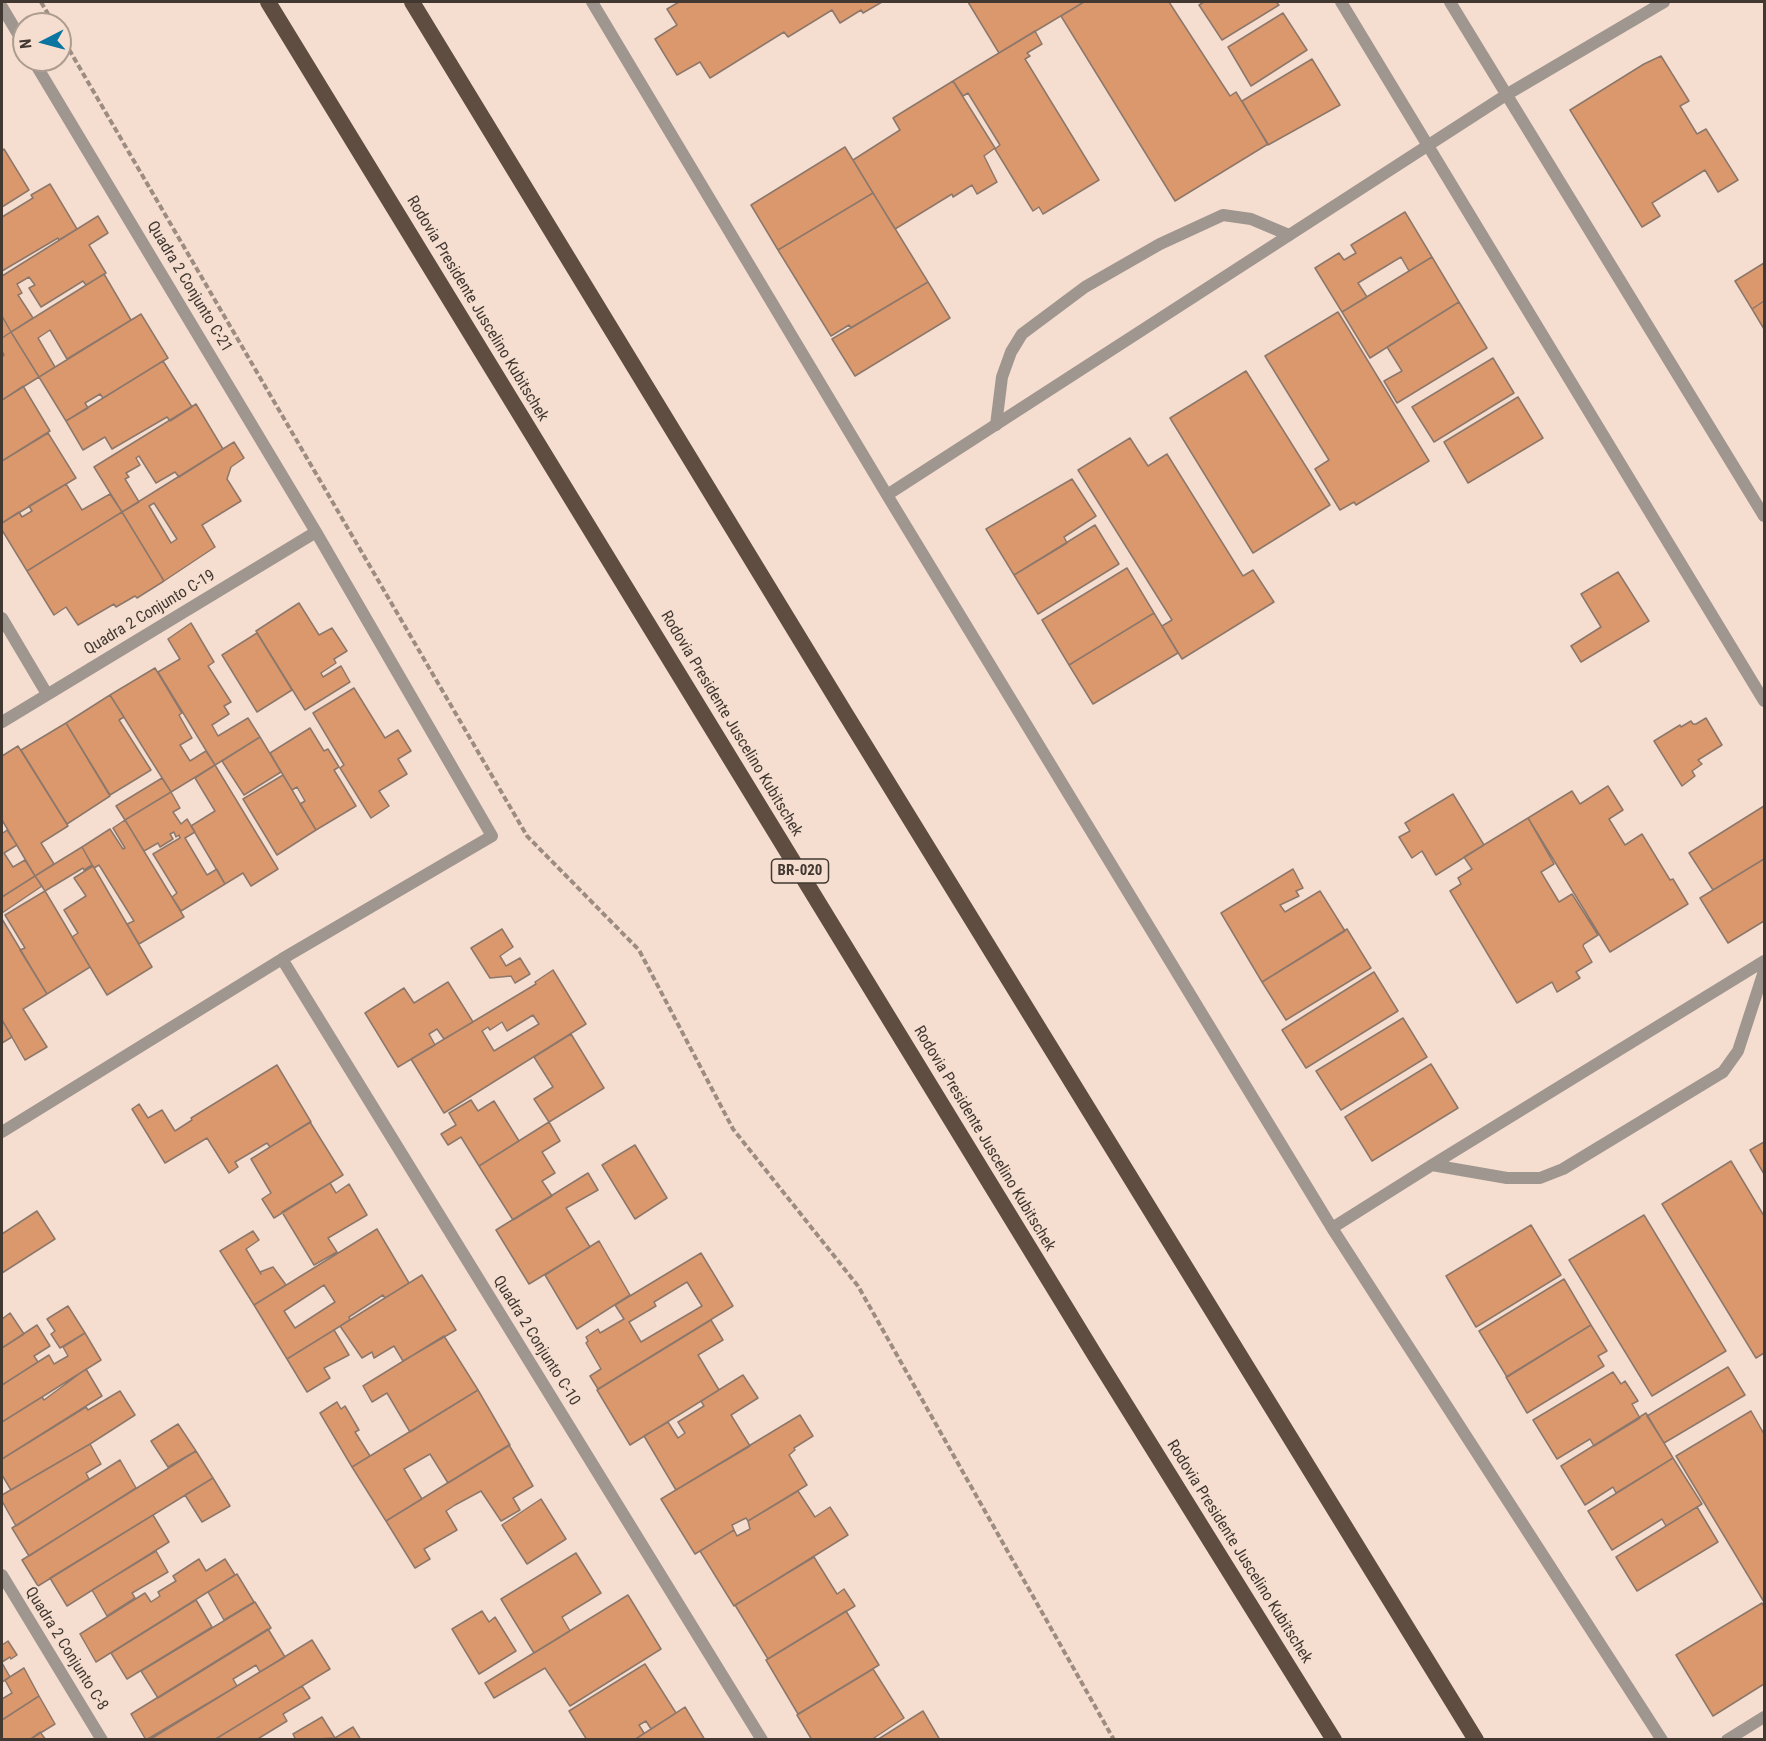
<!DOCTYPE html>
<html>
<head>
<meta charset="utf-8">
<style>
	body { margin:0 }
	#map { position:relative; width:1766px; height:1741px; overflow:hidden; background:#f5decf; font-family:"Roboto Condensed",sans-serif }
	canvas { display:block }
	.frame { position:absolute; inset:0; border:3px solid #413832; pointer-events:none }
	.north { position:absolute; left:12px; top:12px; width:60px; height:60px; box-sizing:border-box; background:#f5decf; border:2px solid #ad9c90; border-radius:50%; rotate:264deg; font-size:16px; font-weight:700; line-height:24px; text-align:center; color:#413832 }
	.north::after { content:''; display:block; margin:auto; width:21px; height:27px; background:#0975a0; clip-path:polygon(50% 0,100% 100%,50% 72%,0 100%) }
</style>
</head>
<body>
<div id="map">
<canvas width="1766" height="1741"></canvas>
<div class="frame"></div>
<div class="north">N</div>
</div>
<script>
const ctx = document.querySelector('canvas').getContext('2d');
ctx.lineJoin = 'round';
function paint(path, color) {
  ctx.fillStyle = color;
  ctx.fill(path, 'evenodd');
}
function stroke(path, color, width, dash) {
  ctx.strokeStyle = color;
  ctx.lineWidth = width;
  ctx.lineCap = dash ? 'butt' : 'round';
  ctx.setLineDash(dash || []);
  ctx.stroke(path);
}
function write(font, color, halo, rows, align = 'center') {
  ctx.font = font + ' "Roboto Condensed",sans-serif';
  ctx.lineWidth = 4.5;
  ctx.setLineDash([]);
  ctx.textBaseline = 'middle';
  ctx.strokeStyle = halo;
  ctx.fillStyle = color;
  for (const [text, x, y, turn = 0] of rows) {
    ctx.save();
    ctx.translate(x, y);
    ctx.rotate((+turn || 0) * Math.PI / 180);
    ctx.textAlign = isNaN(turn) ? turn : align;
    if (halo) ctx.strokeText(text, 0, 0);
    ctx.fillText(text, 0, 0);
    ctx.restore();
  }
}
const building = new Path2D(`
	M679,2H882L863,13L861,10L840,23L832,10L788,37L784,32L710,78L700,62L677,75L655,39L677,25L667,9Z
	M968,2H1084L999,53Z
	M1084,2H1169L1230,96L1236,92L1268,144L1175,201L1061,16Z
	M1204,2H1276L1279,5L1222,40L1199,5Z
	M1283,13L1307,50L1251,86L1228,47Z
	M1035,31L1042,44L1027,53L1030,56L1025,59L1099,180L1043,214L1039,207L1033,211L995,149L1000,145L968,93L963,96L953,81Z
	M1661,56L1689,101L1680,106L1697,134L1706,129L1738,180L1718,192L1705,170L1652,203L1660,216L1642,227L1570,110L1644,64Z
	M1312,59L1340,105L1268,145L1242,101Z
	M953,81L995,148L984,156L997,182L977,194L972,185L953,197L952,194L895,229L853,160L900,130L893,118Z
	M845,147L873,193L778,250L751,205Z
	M4,149L29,190L2,207V151Z
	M50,184L77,229L59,240L58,238L2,271V217L33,198L31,195Z
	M873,193L928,282L851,328L849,325L831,336L778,250Z
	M1405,212L1432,257L1409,271L1401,257L1358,283L1367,297L1342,312L1315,268L1339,253L1344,260L1356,253L1351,245Z
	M98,216L108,233L89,245L106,273L86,285L83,281L41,307L29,288L35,285L29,277L17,284L22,293L18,295L33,318L11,332L2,316V276Z
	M1432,257L1459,302L1370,358L1342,312Z
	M1764,263V301L1752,309L1735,281Z
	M104,274L131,320L67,359L50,330L38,338L55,367L39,377L11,332Z
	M928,282L950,318L855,376L832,339Z
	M1764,301V329L1752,309Z
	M1459,302L1487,348L1397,403L1384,381L1402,371L1387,347Z
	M1338,312L1429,461L1356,505L1354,502L1340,510L1315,469L1329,460L1265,356Z
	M141,314L168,358L103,398L100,394L85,403L88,408L66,421L39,377Z
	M2,316L11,332L2,338Z
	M11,332L39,377L2,400V357L4,355L2,351V338Z
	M1493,358L1514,393L1434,442L1412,407Z
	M163,361L192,407L170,421L167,417L112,449L105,437L83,450L66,421Z
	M1246,371L1330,505L1253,553L1170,418Z
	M23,386L50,431L2,461V400Z
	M1518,397L1543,438L1468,483L1444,442Z
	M196,404L223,449L179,477L175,472L156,483L139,456L136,458L140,465L126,473L129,477L125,479L139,502L122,512L94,467Z
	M48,433L76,478L2,523V461Z
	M1130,438L1148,466L1167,454L1243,576L1253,570L1274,602L1182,659L1162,626L1172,620L1078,470Z
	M234,442L244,458L231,467L227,479L241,501L202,525L215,547L164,581L122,512ZM154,503L177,539L171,543L149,506Z
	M1072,479L1096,516L1064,537L1067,543L1014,575L986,529Z
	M66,484L82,510L110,494L122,512L27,571L2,530V523L19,512L22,517L32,511L29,506Z
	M122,512L164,581L137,598L135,596L116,607L114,604L78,625L66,607L54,615L27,571Z
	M1095,525L1119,564L1038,614L1014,575Z
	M1127,568L1154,613L1069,665L1042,620Z
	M1618,572L1649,621L1581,662L1571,646L1601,627L1581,594Z
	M299,603L319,635L332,628L347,651L334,659L336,663L321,673L323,677L341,666L350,682L305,710L256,631Z
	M1154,613L1178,653L1093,704L1069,665Z
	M191,623L214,662L208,666L231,702L224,706L229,714L212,725L218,736L248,718L260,737L215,765L158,672L180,659L168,639Z
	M257,633L292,690L257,712L222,655Z
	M155,668L182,713L179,715L192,738L180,745L190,761L206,751L215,765L171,792L110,695Z
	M354,688L385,738L398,730L411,751L398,759L407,774L379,791L389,806L371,818L340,768L344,765L313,713Z
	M110,695L124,717L119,720L151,770L110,795L66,723Z
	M1706,718L1722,745L1698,760L1702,764L1692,771L1695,776L1682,786L1654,741L1680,725L1681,727L1691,721L1693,724H1696Z
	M66,723L110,796L67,824L21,750Z
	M310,728L324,751L328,749L339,767L334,770L356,806L316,830L300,804L305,801L297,787L292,790L270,753Z
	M260,737L281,772L244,795L222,761Z
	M18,746L68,826L41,843L54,864L35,876L2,820V756Z
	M215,765L278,869L251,886L243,873L225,884L191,826L215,811L195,778Z
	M283,775L316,830L277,855L243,799Z
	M162,778L171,792L125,820L116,806Z
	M1608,786L1623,810L1609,819L1625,845L1642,834L1670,880L1673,879L1688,904L1610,952L1528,818L1572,791L1580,804Z
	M171,792L180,808L173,812L181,824L187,819L195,832L185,838L207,875L217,869L225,884L181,911L172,897L177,893L153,854L180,838L179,835L176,837L174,832L170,834L173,839L160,847L158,843L144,851L125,820Z
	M1453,794L1484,845L1436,875L1422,851L1412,858L1399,837L1410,831L1405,823Z
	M1764,806V859L1713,890L1689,853Z
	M1528,818L1554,864L1541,872L1559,902L1572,894L1598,935L1584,944L1583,946L1592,962L1576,972L1580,978L1557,992L1552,982L1517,1003L1450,891L1461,884L1458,878L1472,869L1464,857Z
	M125,820L184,917L139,944L127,924L134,921L99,865L94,868L82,847L110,829L123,849L125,848L113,828Z
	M7,830L17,845L4,853L13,867L25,860L35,876L2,897V831L3,833Z
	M82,847L92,865L84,870L83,868L45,891L35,876Z
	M1764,859V921L1728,943L1700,898Z
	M93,866L152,967L107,995L72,937L78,933L64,910L86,896L74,878Z
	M1293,869L1303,888L1296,891L1299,896L1280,905L1285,912L1320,891L1345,931L1262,982L1221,913Z
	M35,876L42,886L2,913V897Z
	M45,891L90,967L47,994L20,950L25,948L5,915Z
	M2,919L47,994L23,1009L47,1047L25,1060L2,1020Z
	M502,929L513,947L500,956L506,966L520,958L530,974L515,983L511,976L490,978L471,948Z
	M1347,929L1371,968L1286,1020L1262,982Z
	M553,970L586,1024L444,1113L411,1059L536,984L535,982ZM533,1015L539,1024L494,1051L482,1031L488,1027L490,1030L502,1022L507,1031Z
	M1374,972L1398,1011L1306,1068L1282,1030Z
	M448,982L473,1022L444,1039L437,1029L429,1034L435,1045L398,1067L365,1013L404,988L414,1003Z
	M1403,1018L1427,1057L1341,1110L1316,1071Z
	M2,1020L12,1037L2,1043Z
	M571,1034L604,1088L549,1122L534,1099L553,1087L534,1057Z
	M1431,1064L1458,1108L1372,1161L1345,1117Z
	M277,1065L311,1122L270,1147L267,1143L235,1162L238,1167L229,1173L207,1138L165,1163L132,1109L139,1104L148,1118L162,1110L175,1131L192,1120L191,1118Z
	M471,1100L478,1111L494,1101L519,1141L479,1166L461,1137L448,1145L441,1134L456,1125L449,1113Z
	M310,1122L343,1175L274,1218L262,1199L271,1193L251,1159Z
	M549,1122L560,1141L542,1152L555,1173L542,1181L552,1196L513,1220L479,1166Z
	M1764,1142V1174L1750,1150Z
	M635,1145L667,1198L635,1219L602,1165Z
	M1731,1161L1764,1216V1353L1756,1358L1662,1204Z
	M588,1173L598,1190L566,1208L590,1247L529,1284L496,1230Z
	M330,1183L336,1193L349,1184L367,1215L328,1238L337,1252L314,1265L282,1212Z
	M37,1211L55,1239L2,1273V1234Z
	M1644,1215L1726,1351L1652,1396L1569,1260Z
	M1531,1225L1561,1275L1476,1327L1446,1276Z
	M377,1229L409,1283L385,1298L383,1295L349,1317L350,1320L287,1359L254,1305ZM324,1285L335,1302L295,1328L284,1311Z
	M253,1231L259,1240L246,1249L261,1274L260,1272L273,1267L286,1285L254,1305L220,1251Z
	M599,1241L630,1295L577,1329L545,1275Z
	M701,1253L733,1306L598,1389L590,1376L601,1369L586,1343L588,1341L586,1337L598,1329L600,1333L624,1319L615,1305ZM687,1282L702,1306L641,1342L629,1322L656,1306L654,1302Z
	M422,1275L456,1330L403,1361L394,1346L374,1358L372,1352L362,1358L340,1326Z
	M1564,1279L1591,1325L1507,1377L1479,1331Z
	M68,1306L85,1333L60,1348L51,1334L55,1331L47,1319Z
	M10,1313L24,1334L2,1348V1319Z
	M711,1320L723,1340L698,1355L719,1390L630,1445L597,1390Z
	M37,1325L50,1346L34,1356L38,1362L2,1385V1348Z
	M1591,1325L1607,1351L1598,1356L1604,1366L1527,1413L1506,1377Z
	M334,1330L349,1355L324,1368L330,1378L307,1392L287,1359Z
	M85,1333L101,1360L2,1422V1385L49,1355L54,1364L68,1356L63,1347Z
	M444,1336L478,1390L410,1432L387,1393L372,1402L363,1386Z
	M1728,1367L1745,1395L1664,1443L1647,1416Z
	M86,1369L102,1396L2,1459V1422L42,1397L44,1400Z
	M1613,1372L1621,1384L1625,1381L1638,1401L1632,1404L1640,1418L1594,1446L1590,1439L1557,1459L1533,1420Z
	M743,1375L758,1398L731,1415L750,1446L676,1490L644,1436L668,1422L678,1438L685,1433L678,1422L704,1406L701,1401Z
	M478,1390L510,1445L448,1483L430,1454L423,1458L404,1469L422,1499L386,1521L352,1467Z
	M120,1391L135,1415L90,1444L11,1490L2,1475V1459L86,1407L88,1410Z
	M337,1402L341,1409L345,1406L359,1430L355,1432L370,1456L352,1467L320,1413Z
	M1751,1411L1764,1434V1602L1676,1456Z
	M1646,1413L1673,1458L1616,1493L1613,1487L1585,1505L1561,1466Z
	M800,1415L813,1436L794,1448L795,1450L789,1455L807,1485L748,1521L746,1518L732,1525L734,1530L695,1554L661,1499Z
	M178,1424L196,1451L168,1467L151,1441Z
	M90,1444L101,1464L86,1473L89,1479L16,1526L2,1501V1495Z
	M509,1445L533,1486L513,1498L520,1510L501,1521L481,1491L455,1505L446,1511L457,1530L424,1549L430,1559L415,1568L386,1521Z
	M196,1451L213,1478L38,1586L22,1560Z
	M1673,1458L1702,1504L1666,1526L1662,1519L1612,1550L1588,1511Z
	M120,1460L136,1488L29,1556L12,1528Z
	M213,1478L230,1506L202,1522L185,1495Z
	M798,1491L815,1517L830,1507L848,1535L734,1606L700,1551L734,1530L737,1536L750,1529L748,1521Z
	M541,1499L566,1539L527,1564L502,1525Z
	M1697,1507L1718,1542L1637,1591L1616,1557Z
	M153,1515L169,1542L67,1606L50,1578Z
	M156,1551L168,1572L132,1593L135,1598L107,1616L92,1590Z
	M576,1553L601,1593L562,1617L570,1631L534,1653L501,1599Z
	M814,1557L837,1594L844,1589L855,1606L768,1659L735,1605Z
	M199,1559L206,1571L225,1559L235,1575L96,1662L80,1634L145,1593L151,1602L160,1596L158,1592L176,1581L173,1576Z
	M237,1574L254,1602L224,1620L208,1592Z
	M628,1595L661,1649L570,1706L545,1668L494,1698L485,1683Z
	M196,1600L212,1627L127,1679L111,1653Z
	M255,1602L271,1628L158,1698L141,1671Z
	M1762,1603L1764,1607V1684L1713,1716L1676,1655Z
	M482,1611L489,1622L495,1617L516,1651L479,1674L452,1629Z
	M846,1611L879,1665L798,1714L766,1660Z
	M268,1629L285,1657L260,1672L256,1665L233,1679L237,1686L146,1740L131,1714Z
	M312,1640L330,1669L302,1686L214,1740H149Z
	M8,1641L17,1655L11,1659L10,1657L2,1662V1645Z
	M2,1663L10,1677L2,1682Z
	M645,1664L676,1713L651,1729L646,1721L639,1725L644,1733L634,1740H587L569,1711Z
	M24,1668L39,1696L2,1720V1699L12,1693L5,1680Z
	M873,1669L904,1718L871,1740H812L797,1715Z
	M302,1686L310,1698L283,1714L287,1721L256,1740H214Z
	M39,1696L55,1724L29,1740H2V1720Z
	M685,1707L705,1740H634L676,1713Z
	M923,1711L940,1740H877Z
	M322,1717L335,1738L296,1740L293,1734Z
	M353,1727L361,1740H332L335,1738Z
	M40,1732L46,1740H29Z`);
const path = new Path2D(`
	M41,2L54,24
	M60,34L527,836L639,950L733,1129L858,1286L1114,1740`);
const service = new Path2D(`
	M996,425L1002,377L1011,352L1022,334L1085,287L1160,244L1223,215L1251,219L1289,235`);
const minor = new Path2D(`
	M592,2L887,495L1332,1228L1662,1740
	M1341,2L1764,701
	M1450,2L1764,516
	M2,7L24,44
	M887,495L1506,95L1664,2
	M2,618L47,694
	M2,722L316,532
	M282,959L762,1740
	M2,1132L282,959L492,836L316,532L33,60
	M1432,1165L1507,1178H1540L1563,1169L1723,1072L1738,1051L1764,971
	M1332,1228L1432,1165L1764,961
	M2,1575L102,1740
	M1727,1740L1764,1717`);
const trunk = new Path2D(`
	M268,2L1096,1357L1334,1740
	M412,2L845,713L1476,1740`);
const shields = [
	[800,871,57]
];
const shieldNames = [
	["BR-020",800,871]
];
const streetNames = [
	["Quadra 2 Conjunto C-21",189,287,59],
	["Rodovia Presidente Juscelino Kubitschek",477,309,59],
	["Quadra 2 Conjunto C-19",150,613,-31],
	["Rodovia Presidente Juscelino Kubitschek",731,724,59],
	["Rodovia Presidente Juscelino Kubitschek",984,1139,59],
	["Quadra 2 Conjunto C-10",536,1341,58],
	["Rodovia Presidente Juscelino Kubitschek",1239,1552,58],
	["Quadra 2 Conjunto C-8",66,1649,58]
];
paint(building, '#dc986d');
stroke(building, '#8c776a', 1.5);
stroke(path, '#9d8c82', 4, [6, 3]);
stroke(service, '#a09690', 12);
stroke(minor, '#a09690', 12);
stroke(trunk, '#5f4d42', 16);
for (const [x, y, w] of shields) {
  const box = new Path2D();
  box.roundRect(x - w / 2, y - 12, w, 24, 4.5);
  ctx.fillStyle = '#f5decf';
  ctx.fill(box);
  stroke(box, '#413832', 1.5);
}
write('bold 15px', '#413832', null, shieldNames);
write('16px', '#413832', '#f5decf', streetNames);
</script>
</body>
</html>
